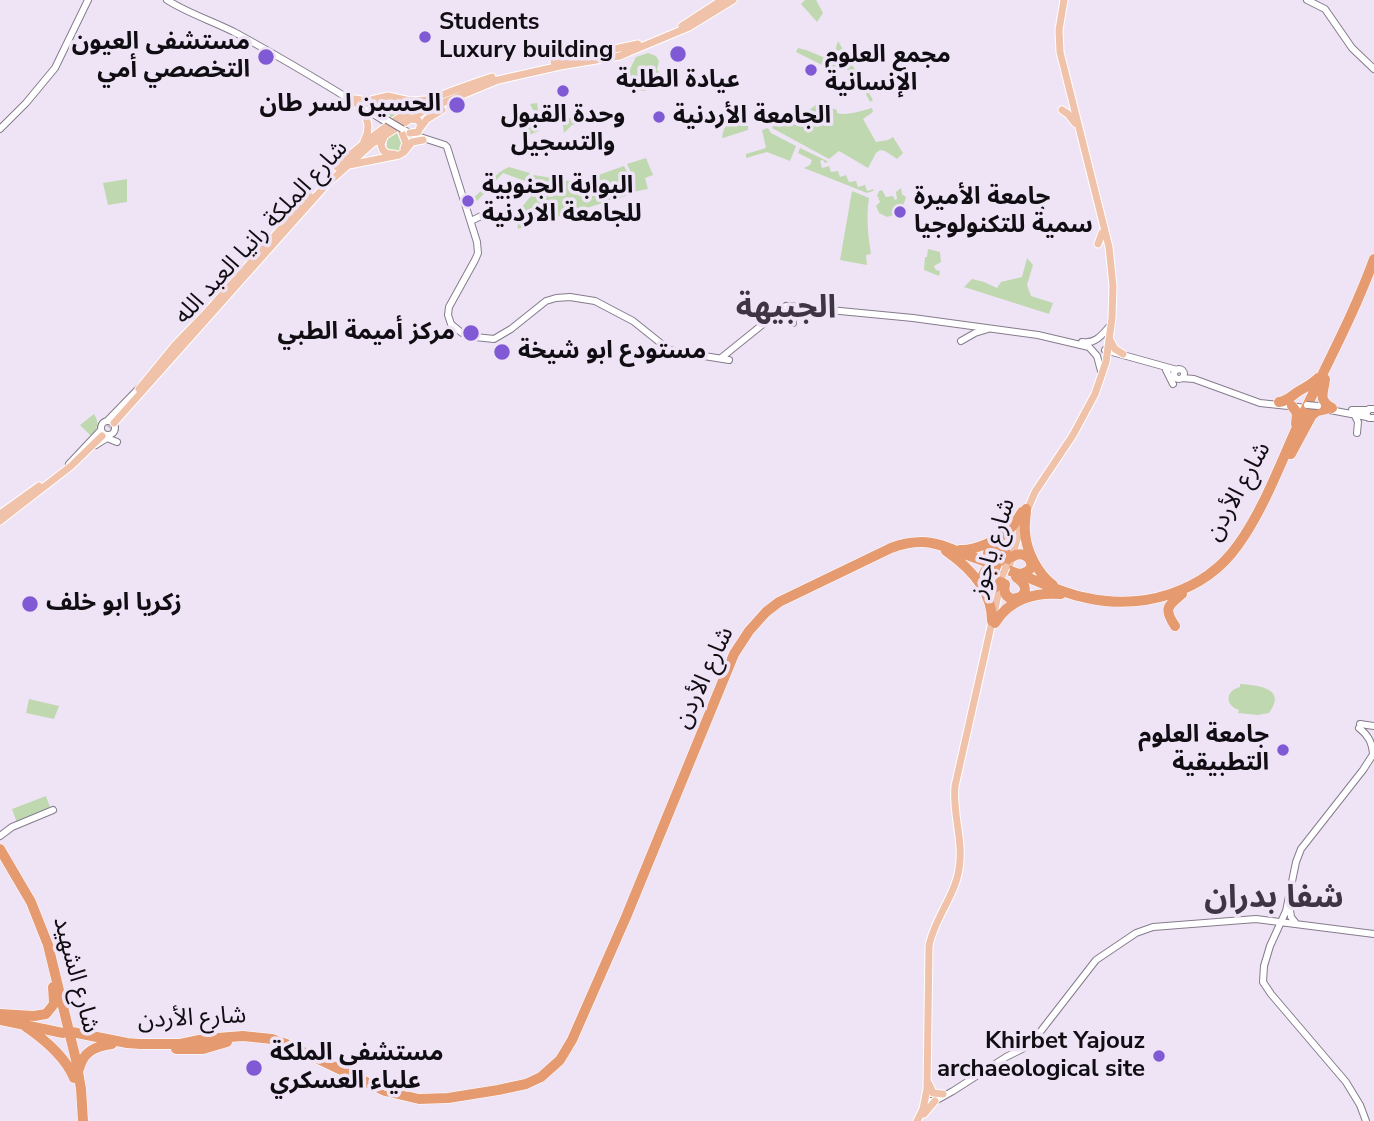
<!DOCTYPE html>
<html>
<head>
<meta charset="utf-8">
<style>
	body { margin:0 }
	canvas { display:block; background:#eee4f6 }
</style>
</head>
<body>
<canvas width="1374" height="1121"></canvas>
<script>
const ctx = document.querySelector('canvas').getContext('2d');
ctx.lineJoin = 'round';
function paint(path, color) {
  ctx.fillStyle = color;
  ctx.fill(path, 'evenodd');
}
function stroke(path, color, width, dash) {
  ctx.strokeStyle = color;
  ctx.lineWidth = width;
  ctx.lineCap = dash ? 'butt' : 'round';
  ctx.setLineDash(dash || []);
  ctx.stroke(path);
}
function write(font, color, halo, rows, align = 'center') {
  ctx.font = font + ' "Nunito Sans","Noto Sans Arabic",sans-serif';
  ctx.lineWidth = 7;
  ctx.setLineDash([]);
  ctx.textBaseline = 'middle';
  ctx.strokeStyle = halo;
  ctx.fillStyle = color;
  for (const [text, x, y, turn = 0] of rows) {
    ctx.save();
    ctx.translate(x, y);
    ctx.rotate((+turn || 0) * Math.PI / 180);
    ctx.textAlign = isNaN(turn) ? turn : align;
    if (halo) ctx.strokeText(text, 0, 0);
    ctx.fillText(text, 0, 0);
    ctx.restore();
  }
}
const green = new Path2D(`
	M805,0H816L823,13L817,22L801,4Z
	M838,41L873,100L870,102L856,74L841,67L831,70L830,66Z
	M798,48L806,50L828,59L826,67L796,52Z
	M648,53L656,56L659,61L657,70L660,73L653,88L650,86L646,91H636L634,93L629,89L627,75L636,57Z
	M390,99L403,102L406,109L392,120L379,112L376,105L379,102Z
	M537,103L540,121L537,123L539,131L529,135L526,113L529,115L530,120H535L536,116L530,104Z
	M818,103L837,110V113C847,116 860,111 872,108L873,112L863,119L876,142L888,140L893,137L903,153L897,159L885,151L880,150L876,153L868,168L839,151L829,159L772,128L773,126L803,115Z
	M591,110L584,122L572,125L564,133L562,120L581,115V114Z
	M734,115L748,126V130L723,138L722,137L724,129Z
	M768,128L771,133L796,146L790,161L767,152L746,158V154L766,148L762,130Z
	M395,131L404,138L402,149L395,152L389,150L387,147V138Z
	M800,148L827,161L828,162L825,163L823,160L820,161L822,168L829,166L831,172L838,171L840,177L846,175L849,182L856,181L858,187L865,185L867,191L874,189L873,191L867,193L804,168L810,165L812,160L798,153Z
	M646,158L653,175L645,178L648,189L633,192V177L627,164Z
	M624,166L630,177L629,195L518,229L516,214L536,190L527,183L534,175L569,181L584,180Z
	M509,167L530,173L525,181L503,173L477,201L473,198C485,189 495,172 509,167Z
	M127,179V202L108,205L103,183Z
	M901,188L902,194L906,197C903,208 898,215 887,217L879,213L876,206L880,202V200L878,201L879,198L877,196L879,191L882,190L886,197L893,196L895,200L897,199L896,192Z
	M852,191L869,198C866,217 868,235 871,254L866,255L867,265L840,260Z
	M928,249L940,252L941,262L934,266L936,270L940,271L939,276L924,270L925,257H927Z
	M1027,258L1033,265L1027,285L1031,296L1053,303L1049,314L964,287L972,279L984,282L997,288L1001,282L1022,277Z
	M94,414C100,424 97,428 92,437L80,425Z
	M1240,684C1257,685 1288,688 1269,713L1258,715L1238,713L1239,710C1224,705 1226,690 1240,687Z
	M29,699L59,706L54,719L26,713Z
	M46,796L51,810L17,823L12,809Z`);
const primaryTunnel = new Path2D(`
	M102,436L114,423`);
const secondary = new Path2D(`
	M167,0C189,14 213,21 236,33C287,61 337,91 386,122
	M1307,0L1325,9L1352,48L1374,69
	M0,129L26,103L55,68L88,0
	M402,129L414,135L445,145L447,147L477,242L478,253L475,260L449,307L448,315L451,324L462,333L475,337L494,339L511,329L546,301L556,298L570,297L595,301L633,321L668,349L681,354L700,356
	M471,221L481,216
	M786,306L790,309L788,312L785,313L783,309Z
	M788,306L913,318L1038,335L1089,347L1097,356L1101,371
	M793,323V315L796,308
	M961,341L975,333L988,329
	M1082,342C1095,344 1101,336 1109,327
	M1105,350L1177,370
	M698,355L729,360
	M721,358L783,308
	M1174 374a5 5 0 1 1 10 0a5 5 0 1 1-10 0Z
	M1166,370L1173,384
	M1182,378L1194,379L1260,403L1307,408
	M1374,409H1369L1366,414L1369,418H1374
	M1330,410L1367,417
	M1352,410H1368
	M1354,414L1358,422L1357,433
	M101 428a7 7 0 1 1 14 0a7 7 0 1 1-14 0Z
	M107,421L142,385
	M96,445L107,438L117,442
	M69,464L101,430
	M1360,724L1374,726
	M1359,728C1368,735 1372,742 1373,754
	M0,836L12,827L53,810
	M1290,910L1291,917L1295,922
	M930,1101H935L953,1091L1006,1057L1030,1045L1096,960L1136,933L1153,927L1256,919L1374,934
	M1366,1121L1360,1105L1346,1082L1271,994L1263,982L1264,966L1270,946L1286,911L1296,862L1301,849L1363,770L1374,753`);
const primary = new Path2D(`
	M682,26L722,0
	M554,62L638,44
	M355,99L367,101L388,96L410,101L427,100
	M380,100L375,103V108L386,118
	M357,104C367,116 372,127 364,141
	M1062,110L1068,114L1075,123
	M421,127L427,119L442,110
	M402,133L406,143L404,148
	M410,133L418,132L421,125L418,120L410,119
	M384,137L381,144C382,152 386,154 394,154
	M349,165L399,155L404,152L412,142L423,140
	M337,167C361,144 400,114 430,100C450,91 471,84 492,77
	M1098,244L1102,233
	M1110,340L1115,349L1123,354
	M139,389L175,345L205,314L310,196
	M114,423L326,185L373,143L423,111L498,80L560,66L620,56L629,52L689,27L733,0
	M0,514L39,486
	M0,521L71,466L102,436
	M1009,568L1022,522L1035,492L1073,435L1095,394L1106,362L1112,318L1113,286L1109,247L1060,52L1059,30L1064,0
	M929,1084L933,1093L943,1094
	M924,1114L935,1101
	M917,1121L923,1109L927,1089L929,946C934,919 955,896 959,869C964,841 952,813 955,786L1001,582`);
const highway = new Path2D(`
	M1325,379C1324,392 1317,400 1332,408
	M1279,402C1288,401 1291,396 1299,391C1306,387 1312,384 1318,378
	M1292,406L1297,413L1296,424
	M1291,454L1312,415L1317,411L1326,409
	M1026,509C1026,517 1024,524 1025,532C1026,551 1038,574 1053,585
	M960,550C974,551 998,540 1008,531C1014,526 1018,518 1022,512
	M946,551C969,567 992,591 992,621
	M1012,557C1029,546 1042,573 1018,574
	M995,565C974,550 1007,531 1007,560
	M997,570L985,571C976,585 991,597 1001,581
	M1005,584C1004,591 1004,596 1012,599C1029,597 1028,585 1016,577
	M995,623C1009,599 1035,592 1061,594
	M1175,626C1163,608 1168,606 1182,594
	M0,849L31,902L48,945L76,1060L81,1089L83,1121
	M0,1014L34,1016L46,1014L54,1004L53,987
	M0,1020L63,1033
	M25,1026C44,1039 65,1056 74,1078
	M72,1032L127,1043L140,1044H180L204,1039L243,1036L272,1039L289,1045L385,1091L419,1099L448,1098L498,1090L526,1084L541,1077L560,1060L572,1040L626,917L734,654L749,631L766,612L779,602L891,548C901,544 911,542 922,542C938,542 953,550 967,555C987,562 1007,570 1027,577C1046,585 1066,594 1087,598C1142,610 1204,593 1238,545C1263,510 1279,467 1297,427C1323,371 1353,317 1374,259
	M176,1049H203L227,1042
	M79,1069C83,1052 95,1046 112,1044`);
const secondaryBridge = new Path2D(`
	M387,120L402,129
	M1307,405L1318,406`);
const primaryBridge = new Path2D(`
	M1003,574L1006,567`);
const markers = [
	[425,37,7,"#805ad4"],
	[678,54,9,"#805ad4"],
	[266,57,9,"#805ad4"],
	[811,70,7,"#805ad4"],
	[563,91,7,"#805ad4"],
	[457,105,9,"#805ad4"],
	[659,117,7,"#805ad4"],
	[468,201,7,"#805ad4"],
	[900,212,7,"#805ad4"],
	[471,333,9,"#805ad4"],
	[502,352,9,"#805ad4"],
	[30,604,9,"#805ad4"],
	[1283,750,7,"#805ad4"],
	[1159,1056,7,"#805ad4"],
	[254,1068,9,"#805ad4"]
];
const poiNames = [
	["Students",439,23],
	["Luxury building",439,51],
	["مستشفى العيون",250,43,"right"],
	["التخصصي أمي",250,71,"right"],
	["مجمع العلوم",825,56],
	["الإنسانية",825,84],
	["عيادة الطلبة",678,81,"center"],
	["الحسين لسر طان",441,105,"right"],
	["وحدة القبول",563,116,"center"],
	["والتسجيل",563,144,"center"],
	["الجامعة الأردنية",673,117],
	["البوابة الجنوبية",482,187],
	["للجامعة الاردنية",482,215],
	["جامعة الأميرة",914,198],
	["سمية للتكنولوجيا",914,226],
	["مركز أميمة الطبي",455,333,"right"],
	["مستودع ابو شيخة",518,352],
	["زكريا ابو خلف",46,604],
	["جامعة العلوم",1269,736,"right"],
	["التطبيقية",1269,764,"right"],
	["Khirbet Yajouz",1145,1042,"right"],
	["archaeological site",1145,1070,"right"],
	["مستشفى الملكة",270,1054],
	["علياء العسكري",270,1082]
];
const streetNames = [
	["شارع الملكة رانيا العبد الله",262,233,-47],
	["شارع الأردن",1239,492,-61],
	["شارع ياجوز",994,548,-73],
	["شارع الأردن",705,678,-65],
	["شارع الشهيد",75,975,75],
	["شارع الأردن",192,1019,-3]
];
const districtNames = [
	["الجبيهة",786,309],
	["شفا بدران",1274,899]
];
paint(green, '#c0d8b0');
stroke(primaryTunnel, '#cdc4d4', 7, [7, 3.5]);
stroke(secondary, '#857c8c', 8);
stroke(primary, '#fff', 9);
stroke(highway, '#fff', 11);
stroke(secondary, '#fff', 6);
stroke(primary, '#f0c2a9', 7);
stroke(highway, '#e69a70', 10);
stroke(secondaryBridge, '#857c8c', 8, []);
stroke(primaryBridge, '#fff', 9, []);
stroke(secondaryBridge, '#fff', 6);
stroke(primaryBridge, '#f0c2a9', 7);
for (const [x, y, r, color] of markers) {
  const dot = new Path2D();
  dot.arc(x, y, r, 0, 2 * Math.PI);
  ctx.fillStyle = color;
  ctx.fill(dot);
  stroke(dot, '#eee4f6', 2.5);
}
write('bold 24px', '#100d13', '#eee4f6', poiNames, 'left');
write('24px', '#100d13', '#eee4f6', streetNames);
write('bold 32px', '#3d3543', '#eee4f6', districtNames);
</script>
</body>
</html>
